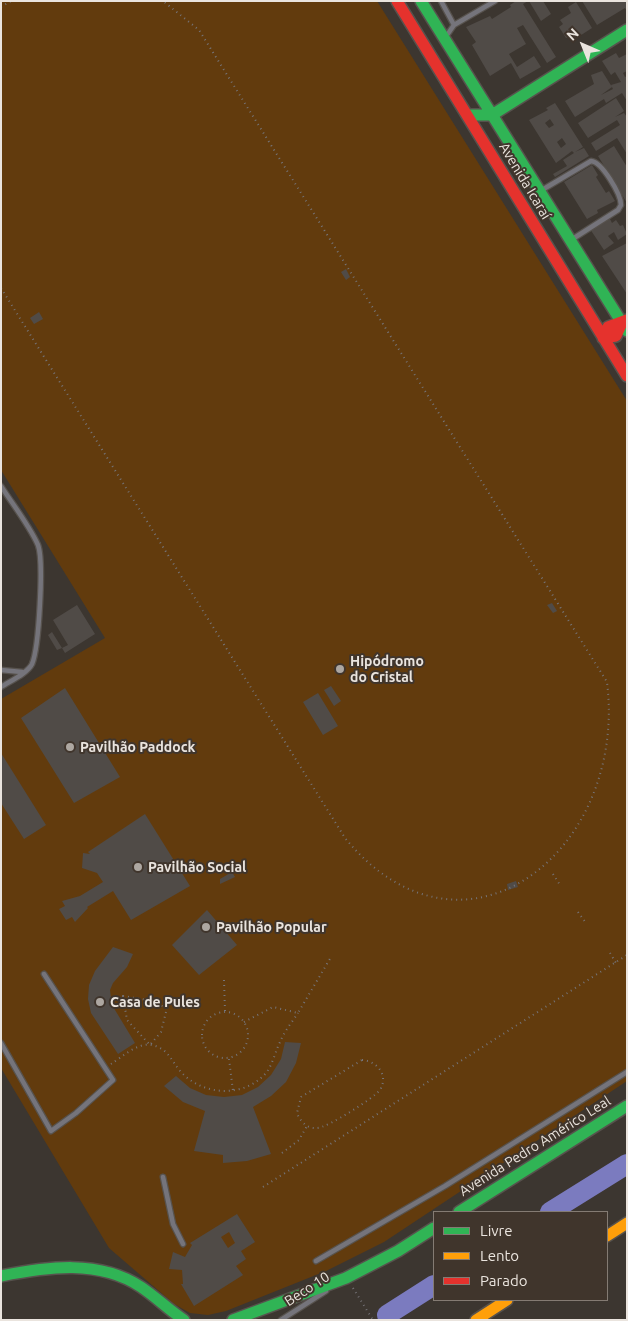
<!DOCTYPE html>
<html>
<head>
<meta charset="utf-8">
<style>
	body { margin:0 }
	#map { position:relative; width:628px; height:1321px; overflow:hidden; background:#3c3630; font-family:Ubuntu,sans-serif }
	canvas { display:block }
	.frame { position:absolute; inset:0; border:2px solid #eae4de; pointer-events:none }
	.legend { position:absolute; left:433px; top:1211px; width:175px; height:90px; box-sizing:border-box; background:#40352c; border:1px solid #847b73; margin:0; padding:6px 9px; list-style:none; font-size:15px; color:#eae4de }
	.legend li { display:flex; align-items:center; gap:10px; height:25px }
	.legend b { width:25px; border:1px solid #847b73 }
	.north { position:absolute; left:558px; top:20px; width:50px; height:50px; -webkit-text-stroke:4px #40352c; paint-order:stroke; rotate:316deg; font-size:14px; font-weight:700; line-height:20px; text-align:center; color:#eae4de }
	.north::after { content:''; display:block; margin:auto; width:18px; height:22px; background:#eae4de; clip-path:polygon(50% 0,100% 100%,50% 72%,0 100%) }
</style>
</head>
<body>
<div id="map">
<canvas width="628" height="1321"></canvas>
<div class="frame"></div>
<ul class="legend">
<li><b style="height:6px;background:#30b455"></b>Livre</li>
<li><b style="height:6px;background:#ff9f0a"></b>Lento</li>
<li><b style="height:6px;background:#e5322d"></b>Parado</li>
</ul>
<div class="north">N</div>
</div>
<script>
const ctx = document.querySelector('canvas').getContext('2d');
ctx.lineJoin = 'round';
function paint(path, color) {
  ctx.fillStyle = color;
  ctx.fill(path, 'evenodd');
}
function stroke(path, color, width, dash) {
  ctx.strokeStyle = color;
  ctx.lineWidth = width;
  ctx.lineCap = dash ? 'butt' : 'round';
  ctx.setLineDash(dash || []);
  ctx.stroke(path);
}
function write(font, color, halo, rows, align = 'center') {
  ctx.font = font + ' Ubuntu,sans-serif';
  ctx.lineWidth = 4;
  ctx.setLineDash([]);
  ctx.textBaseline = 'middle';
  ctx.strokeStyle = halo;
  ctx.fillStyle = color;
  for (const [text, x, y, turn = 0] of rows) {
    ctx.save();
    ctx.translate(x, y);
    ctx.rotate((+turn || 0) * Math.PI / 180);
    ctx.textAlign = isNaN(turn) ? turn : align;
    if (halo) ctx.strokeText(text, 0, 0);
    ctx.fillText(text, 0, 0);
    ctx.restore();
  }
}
const green = new Path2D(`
	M1,1H377L627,401V1081L384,1242L326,1271L226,1311L208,1315L190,1313L174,1304L109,1248L1,1068V699L105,638L1,470Z`);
const river = new Path2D(`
	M550,1212L627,1164
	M387,1315L434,1285`);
const building = new Path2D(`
	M516,1H528L523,4L556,57L547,63L523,25L517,28L526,44L509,54L517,67L534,56L541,67L520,79L511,63L490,76L472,45L476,42L466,27L490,16L492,19L511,7L510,5Z
	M529,1H543L551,14L541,21Z
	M582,1H627V11L625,8L597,25Z
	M576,2L592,28L575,39L570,36L566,38L559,27L563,24L560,20L571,13L568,7Z
	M616,53L619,58L627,54V71L623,73L625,77L627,76V101L622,93L606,103L604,99L575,117L565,101L594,84L591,75L602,71L612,87L601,95L613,89L611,85L621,82L615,72L611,75L602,61Z
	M616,98L624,111L615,117L624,113L627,117V154L617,138L596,151L591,143L620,125L617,120L588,138L578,123Z
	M555,103L583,147L575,152L584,148L589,156L555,177L553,174L567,166L563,160L574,153L572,151L556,163L529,120L548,110L546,108ZM550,119L554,125L549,128L545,123ZM562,138L566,144L561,148L557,142Z
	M614,146L627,167V203L598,156Z
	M592,165L598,175L596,177L606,193L609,191L615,201L597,210L598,213L587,219L564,182Z
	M609,217L612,223L616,220L620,226L623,225L627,234L618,240L614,232L608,236L614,243L604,250L590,229Z
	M627,243V294L602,256Z
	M346,269L350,277L346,280L341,272Z
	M39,312L43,319L34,324L30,318Z
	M552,603L557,611L553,613L547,605Z
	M77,605L95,634L65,653L62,648L68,645L53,620Z
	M52,632L62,648L57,650L48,635Z
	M331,686L341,701L334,706L324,690Z
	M65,688L120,777L74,803L21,718Z
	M318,693L338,726L323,735L303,702Z
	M1,753L46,825L24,839L1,803Z
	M145,814L190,886L131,920L113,891L87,907L88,908L75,922L72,917L66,920L59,909L65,906L62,901L80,896L103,882L97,873L82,868L83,853L90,854L88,852Z
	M232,872L235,877L220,884V879Z
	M516,881L518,887L508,890L507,884Z
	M207,910L237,945L199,975L172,945Z
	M113,947L133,954L127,967L113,983L110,990L112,1005L135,1043L118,1054L91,1013L88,999L89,985L95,971Z
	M285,1042L301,1043L296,1063L286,1082L271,1096L253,1107L271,1154L247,1161L223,1163V1155L194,1151L205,1111L183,1102L164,1086L176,1076L190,1088L206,1095L224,1097L242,1095L258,1087L271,1075L281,1059Z
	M237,1214L255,1242L241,1251L246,1259L236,1266L243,1275L194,1306L181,1284H183L182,1270L169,1269L173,1252L185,1257L192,1245L190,1243ZM229,1232L235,1243L228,1248L221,1237Z`);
const path = new Path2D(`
	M1,7L11,1
	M1,288L345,838C462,981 628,853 607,682L199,30L163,1
	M553,874L560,885
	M578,912L586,923
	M610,953L616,963
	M224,980L225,1011
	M123,996L147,1000L167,1008L161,1032L150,1045L127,1020Z
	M202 1035a23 23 0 1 1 46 0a23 23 0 1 1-46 0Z
	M244,1022L273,1007L298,1013L331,957
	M229,1059L233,1091
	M362,1060C377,1061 389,1075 380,1090C374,1098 327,1128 317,1128C307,1129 300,1121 297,1113L301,1097Z
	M111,1064C122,1057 138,1042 152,1045C169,1049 171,1061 181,1072C203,1096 244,1098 266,1073C273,1064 275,1052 280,1042C284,1032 292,1022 298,1013
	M282,1153L299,1140L307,1126
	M263,1187L627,955
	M353,1288L373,1320`);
const lane = new Path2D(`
	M441,1L454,25L445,38
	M454,25L495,1
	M542,190L591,161C602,162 621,194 621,205L618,210L571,240
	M1,486C13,505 29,525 38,545C44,561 39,648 32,664C27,674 10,681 1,687
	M1,670L22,672
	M1,1043L51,1131L76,1113L113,1080L44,974
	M163,1177L173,1224L183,1244
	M316,1261L445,1186L627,1072
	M281,1320L326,1291`);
const fast = new Path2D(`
	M421,1L627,331
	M468,115H492L627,30
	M459,1212L627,1106
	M1,1276C47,1267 99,1259 141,1287C156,1297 169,1310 184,1320
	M233,1320L346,1278L398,1251L434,1228`);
const slow = new Path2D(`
	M607,1236L627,1223
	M476,1320L507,1300`);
const jam = new Path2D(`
	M397,1L627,376
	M622,323L616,336L603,338L608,327L627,320`);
const markers = [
	[340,669,5,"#ada7a1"],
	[70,747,5,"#ada7a1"],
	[138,867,5,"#ada7a1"],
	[206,927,5,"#ada7a1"],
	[100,1002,5,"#ada7a1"]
];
const streetNames = [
	["Avenida Icaraí",525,181,59],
	["Avenida Pedro Américo Leal",535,1146,-32],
	["Beco 10",307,1289,-33]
];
const poiNames = [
	["Hipódromo",350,661],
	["do Cristal",350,677],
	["Pavilhão Paddock",80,747],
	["Pavilhão Social",148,867],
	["Pavilhão Popular",216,927],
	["Casa de Pules",110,1002]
];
paint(green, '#623b0d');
stroke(river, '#7b7bbf', 20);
paint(building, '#504b47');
stroke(lane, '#57524d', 7);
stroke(fast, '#57524d', 14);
stroke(slow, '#57524d', 14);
stroke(jam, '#57524d', 14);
stroke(path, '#767478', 2, [1, 4]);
stroke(lane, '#75747b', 4.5);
stroke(fast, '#30b455', 11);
stroke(slow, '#ff9f0a', 11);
stroke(jam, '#e5322d', 11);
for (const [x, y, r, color] of markers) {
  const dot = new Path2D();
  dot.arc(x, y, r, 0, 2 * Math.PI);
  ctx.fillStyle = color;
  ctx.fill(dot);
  stroke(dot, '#40352c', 2);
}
write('14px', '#eae4de', '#40352c', streetNames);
write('bold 14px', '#eae4de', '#40352c', poiNames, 'left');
</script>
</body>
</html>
